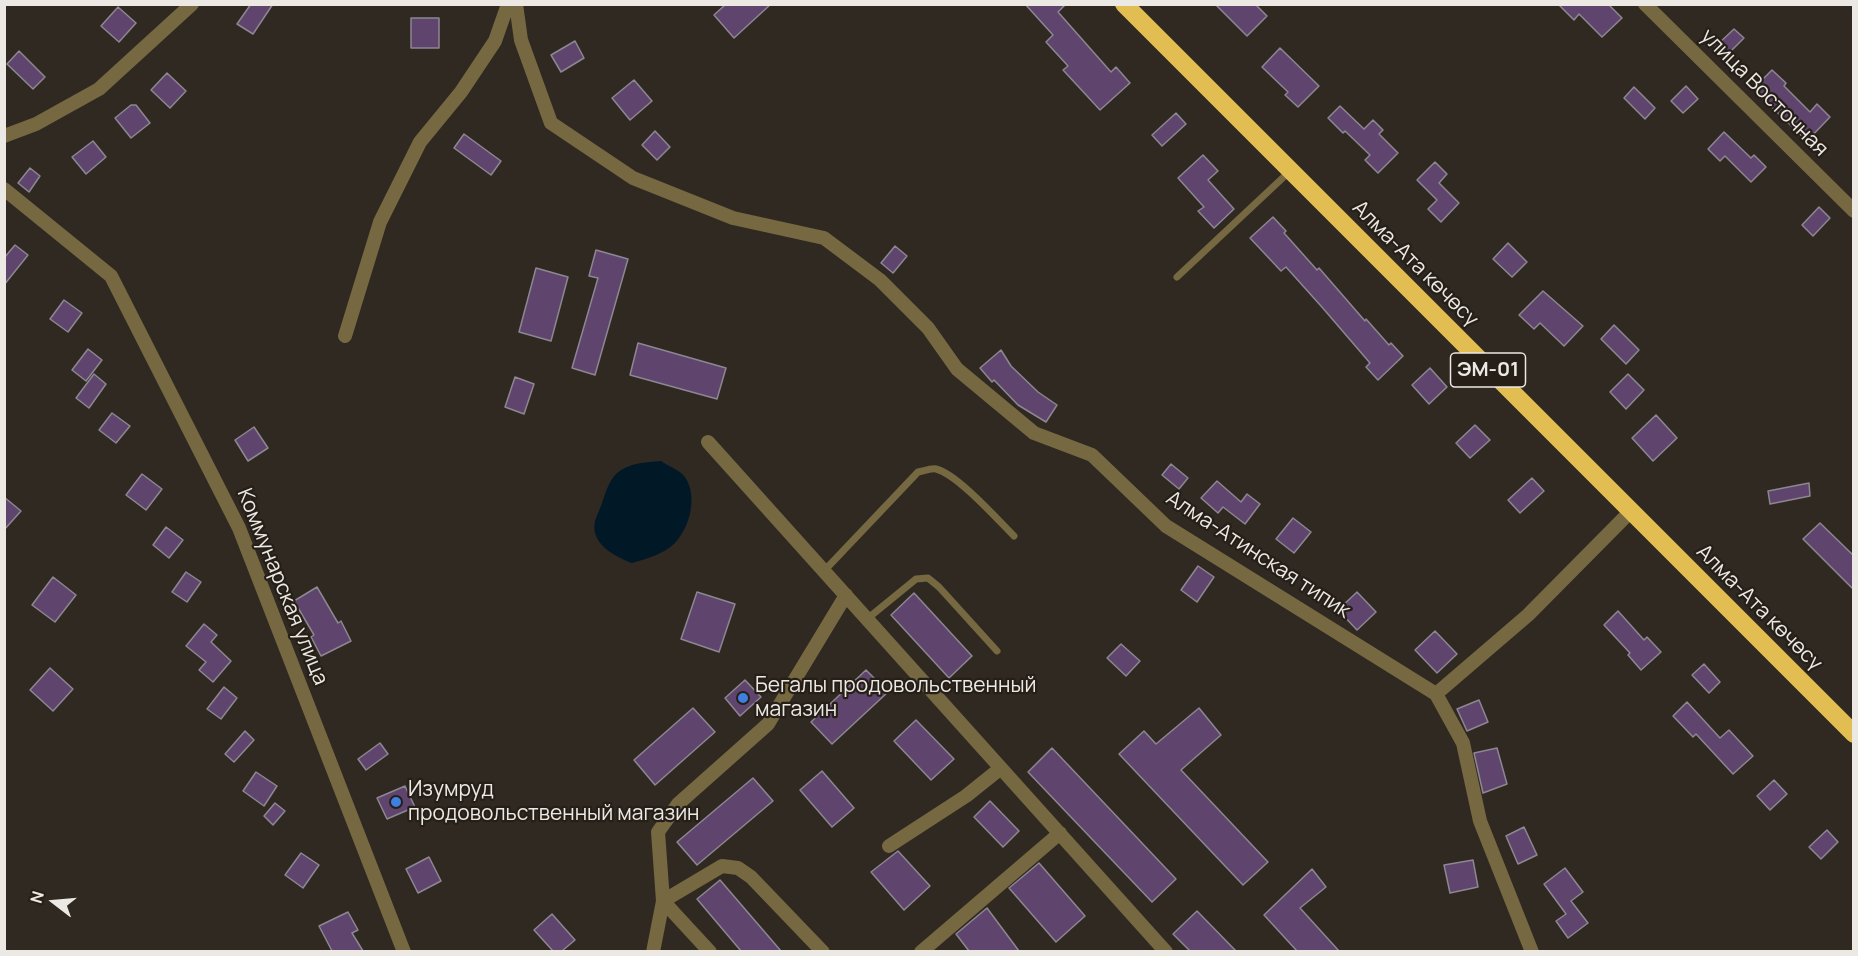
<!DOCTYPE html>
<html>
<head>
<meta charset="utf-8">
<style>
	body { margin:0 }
	#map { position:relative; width:1858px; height:956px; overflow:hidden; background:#2f2922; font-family:Manrope,sans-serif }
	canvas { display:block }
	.frame { position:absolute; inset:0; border:6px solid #ece8e3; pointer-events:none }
	.north { position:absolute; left:24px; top:872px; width:60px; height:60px; -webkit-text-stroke:4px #251f18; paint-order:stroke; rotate:286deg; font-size:16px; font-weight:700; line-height:24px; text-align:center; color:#ece8e3 }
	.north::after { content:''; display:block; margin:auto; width:21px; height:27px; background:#ece8e3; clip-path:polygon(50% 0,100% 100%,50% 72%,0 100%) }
</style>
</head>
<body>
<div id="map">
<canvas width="1858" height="956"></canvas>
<div class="frame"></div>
<div class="north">N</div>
</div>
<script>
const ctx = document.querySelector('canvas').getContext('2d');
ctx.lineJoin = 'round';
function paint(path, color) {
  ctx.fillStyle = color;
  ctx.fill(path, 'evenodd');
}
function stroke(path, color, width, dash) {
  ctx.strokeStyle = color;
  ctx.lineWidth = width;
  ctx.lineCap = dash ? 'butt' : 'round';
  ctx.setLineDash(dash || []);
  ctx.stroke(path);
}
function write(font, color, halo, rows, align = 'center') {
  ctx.font = font + ' Manrope,sans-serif';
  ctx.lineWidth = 4.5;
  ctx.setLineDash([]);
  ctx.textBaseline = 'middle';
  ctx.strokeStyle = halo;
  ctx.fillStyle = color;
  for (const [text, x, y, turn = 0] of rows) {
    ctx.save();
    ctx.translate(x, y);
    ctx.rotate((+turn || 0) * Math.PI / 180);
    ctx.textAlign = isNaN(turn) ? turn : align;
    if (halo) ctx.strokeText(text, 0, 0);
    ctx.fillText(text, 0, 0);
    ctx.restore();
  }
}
const water = new Path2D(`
	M661,461C668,466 680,470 685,477C698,496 690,527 675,543C664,554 646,559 632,563C614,556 590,544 595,521C597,515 600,509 602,503C605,494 609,481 616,474C628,463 646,462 661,461Z`);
const building = new Path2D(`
	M251,4H273L253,34L237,24Z
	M726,4H771L734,38L714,15Z
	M1025,4H1066L1058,12L1111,72L1116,67L1130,83L1100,110L1063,70L1068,66L1046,42L1053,35Z
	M1215,4H1255L1267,16L1247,36Z
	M1558,4H1608L1622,18L1602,37L1579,14L1574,20Z
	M118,7L136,23L119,42L101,26Z
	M411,18H439V48H411Z
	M1734,29L1744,38L1725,57L1715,47Z
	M575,41L584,58L561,72L551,55Z
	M1280,48L1319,86L1298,107L1285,95L1288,92L1262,67Z
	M19,51L45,77L33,89L7,64Z
	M1772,70L1786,83L1784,86L1810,112L1817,104L1830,117L1807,141L1753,89Z
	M167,73L186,91L170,108L151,90Z
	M634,80L652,101L630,120L612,98Z
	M1686,86L1698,99L1683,113L1671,101Z
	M1634,87L1655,108L1645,119L1624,98Z
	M131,105H136L150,123L131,138L115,118Z
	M1340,106L1364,129L1373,120L1383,130L1379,134L1398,153L1378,173L1365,160L1370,155L1345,131L1343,133L1328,118Z
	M1176,113L1186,124L1162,146L1152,135Z
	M655,131L670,147L657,160L642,145Z
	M1724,132L1751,158L1754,155L1766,167L1751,182L1725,156L1720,161L1708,149Z
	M464,134L501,161L491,175L454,148Z
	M93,141L106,157L86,174L72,157Z
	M1203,155L1218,171L1208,180L1234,209L1214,228L1198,211L1204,207L1178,178Z
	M1435,162L1447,174L1439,183L1459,203L1441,222L1428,209L1437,200L1417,180Z
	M30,168L40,176L29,192L18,183Z
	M1819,207L1830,218L1813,236L1802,225Z
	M1273,217L1286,231L1284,233L1317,270L1319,268L1365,321L1366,319L1389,345L1391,343L1403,356L1378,380L1366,367L1370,363L1321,306L1286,267L1281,271L1250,238Z
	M1508,243L1527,262L1512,277L1493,259Z
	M15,245L28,255L4,285V258Z
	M895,246L907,256L893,273L881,263Z
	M596,250L628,259L595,375L572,368L598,278L589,276Z
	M536,268L568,277L551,341L519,332Z
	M1543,291L1583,326L1564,346L1540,323L1534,329L1519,315Z
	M64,300L82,313L68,332L50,319Z
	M1614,325L1639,350L1626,364L1601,339Z
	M638,343L726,368L717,399L630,375Z
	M88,349L102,360L86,381L72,370Z
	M1001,350L1011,366L1038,392L1057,405L1046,422L1018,405L994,380L992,382L980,368Z
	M1430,368L1447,387L1429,404L1412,385Z
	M94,374L106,384L89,408L76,398Z
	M1628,374L1644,390L1626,409L1610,392Z
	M515,377L534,384L524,414L505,407Z
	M112,413L130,426L116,443L99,430Z
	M1656,415L1677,438L1653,461L1632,438Z
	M1475,425L1490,440L1470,458L1456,443Z
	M254,427L268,448L248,461L235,440Z
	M1171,464L1188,478L1179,489L1162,475Z
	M142,474L162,489L146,510L126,495Z
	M1532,478L1544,491L1520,513L1508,500Z
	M1217,481L1241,502L1247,494L1260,504L1245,524L1223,507L1218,513L1201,498Z
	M1809,483L1810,496L1770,504L1768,491Z
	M4,497L21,511L4,530Z
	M1293,518L1311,532L1294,553L1276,539Z
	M1820,523L1854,556V590L1803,539Z
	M166,527L183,540L169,558L153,545Z
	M1198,566L1214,577L1197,602L1181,590Z
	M186,572L201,582L187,602L172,592Z
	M53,577L76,595L55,622L32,605Z
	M317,587L338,623L341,621L351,641L321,656L311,637L314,635L294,601Z
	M697,592L735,604L719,652L681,639Z
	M1357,592L1376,612L1357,630L1338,610Z
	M914,593L972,656L949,678L891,615Z
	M1618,611L1644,640L1647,637L1661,652L1641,670L1628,655L1630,653L1604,625Z
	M204,624L217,635L211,642L231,661L213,682L199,670L206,662L186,646Z
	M1435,631L1457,654L1437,673L1415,650Z
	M1121,644L1140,661L1126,676L1107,658Z
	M1704,664L1720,682L1709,693L1692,675Z
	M50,668L73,689L53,711L30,690Z
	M866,670L888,692L832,744L811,722Z
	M745,680L761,697L740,716L725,698Z
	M224,687L237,698L221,719L207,709Z
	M1479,700L1488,722L1467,731L1457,709Z
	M1687,702L1720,738L1729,730L1753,756L1733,774L1696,734L1693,737L1673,716Z
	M693,708L715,732L655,785L634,760Z
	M1199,708L1221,735L1181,770L1268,862L1243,885L1119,754L1144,731L1156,744Z
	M916,720L954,759L931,780L894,741Z
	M245,731L254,740L234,762L225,754Z
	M380,743L388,754L366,770L358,759Z
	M1052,748L1176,879L1152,902L1028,772Z
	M1497,748L1507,784L1483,793L1474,753Z
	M822,771L854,808L832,827L800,790Z
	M256,772L277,786L264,806L243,791Z
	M753,778L773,801L697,865L677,842Z
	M1774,780L1787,794L1770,810L1757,796Z
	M405,786L415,807L387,819L377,798Z
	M990,801L1019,831L1003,847L974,817Z
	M275,803L285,811L273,825L264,816Z
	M1524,827L1537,855L1518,864L1506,836Z
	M1827,830L1838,842L1821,859L1809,847Z
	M898,851L930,886L904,910L871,872Z
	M301,853L319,865L303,888L285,875Z
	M429,857L441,881L418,893L406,869Z
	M1473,860L1478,887L1450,893L1444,865Z
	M1039,863L1085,916L1056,942L1009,888Z
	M1565,868L1583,892L1571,901L1588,923L1568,938L1556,921L1566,914L1544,884Z
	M1312,869L1326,887L1300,908L1339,951H1297L1264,915Z
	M720,880L781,951H741L697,899Z
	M987,908L1019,951H969L956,934Z
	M1197,911L1236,951H1190L1173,934Z
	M348,912L358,930L352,933L363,951H332L319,926Z
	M552,914L575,940L562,951H553L534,930Z`);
const lane = new Path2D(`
	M1177,277L1289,172
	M824,571L918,472C924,471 930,468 936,469C957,474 997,519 1014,536
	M867,619L916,579L928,578L939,587L997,651`);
const street = new Path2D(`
	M516,4L521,40L551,123L633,178L733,218L824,238L880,280L928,328L957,369L1034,433L1092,455L1166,526L1436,694L1463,743L1480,821L1532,952
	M1645,4L1854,211
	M4,136L36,124L99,89L192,4
	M4,189L111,276L239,528L404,952
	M345,336L380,222L420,142L461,92L495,41L508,4
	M708,442L1166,952
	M1436,694L1528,615L1630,512
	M889,846L966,796L1001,768
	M653,952L663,901L722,866L738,868L751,877L823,952
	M710,952L663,901L658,832L678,804L768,724L846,595
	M921,952L1060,833`);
const highway = new Path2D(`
	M1124,4L1854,734`);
const markers = [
	[743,698,6,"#3f7fe0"],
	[396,802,6,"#3f7fe0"]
];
const shields = [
	[1488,370,75]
];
const shieldNames = [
	["ЭМ-01",1488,370]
];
const streetNames = [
	["улица Восточная",1764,93,45],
	["Алма-Ата көчөсү",1415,264,45],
	["Алма-Атинская типик",1258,555,33],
	["Коммунарская улица",282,587,68],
	["Алма-Ата көчөсү",1759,608,45]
];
const poiNames = [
	["Бегалы продовольственный",755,686],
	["магазин",755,710],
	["Изумруд",408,790],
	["продовольственный магазин",408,814]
];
paint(water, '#011827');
paint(building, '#5f456d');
stroke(building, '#8c8790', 1.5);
stroke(lane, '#766841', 7);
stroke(street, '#766841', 14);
stroke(highway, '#e2be52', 18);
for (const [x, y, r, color] of markers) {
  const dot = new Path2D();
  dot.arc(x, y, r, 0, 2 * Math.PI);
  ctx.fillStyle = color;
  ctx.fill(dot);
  stroke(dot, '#251f18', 2);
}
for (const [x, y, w] of shields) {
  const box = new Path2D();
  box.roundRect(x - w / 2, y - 17, w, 34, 4.5);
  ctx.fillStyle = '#251f18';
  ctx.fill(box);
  stroke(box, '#ece8e3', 1.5);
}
write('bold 20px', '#ece8e3', null, shieldNames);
write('21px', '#ece8e3', '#251f18', streetNames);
write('21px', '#ece8e3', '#251f18', poiNames, 'left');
</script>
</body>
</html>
